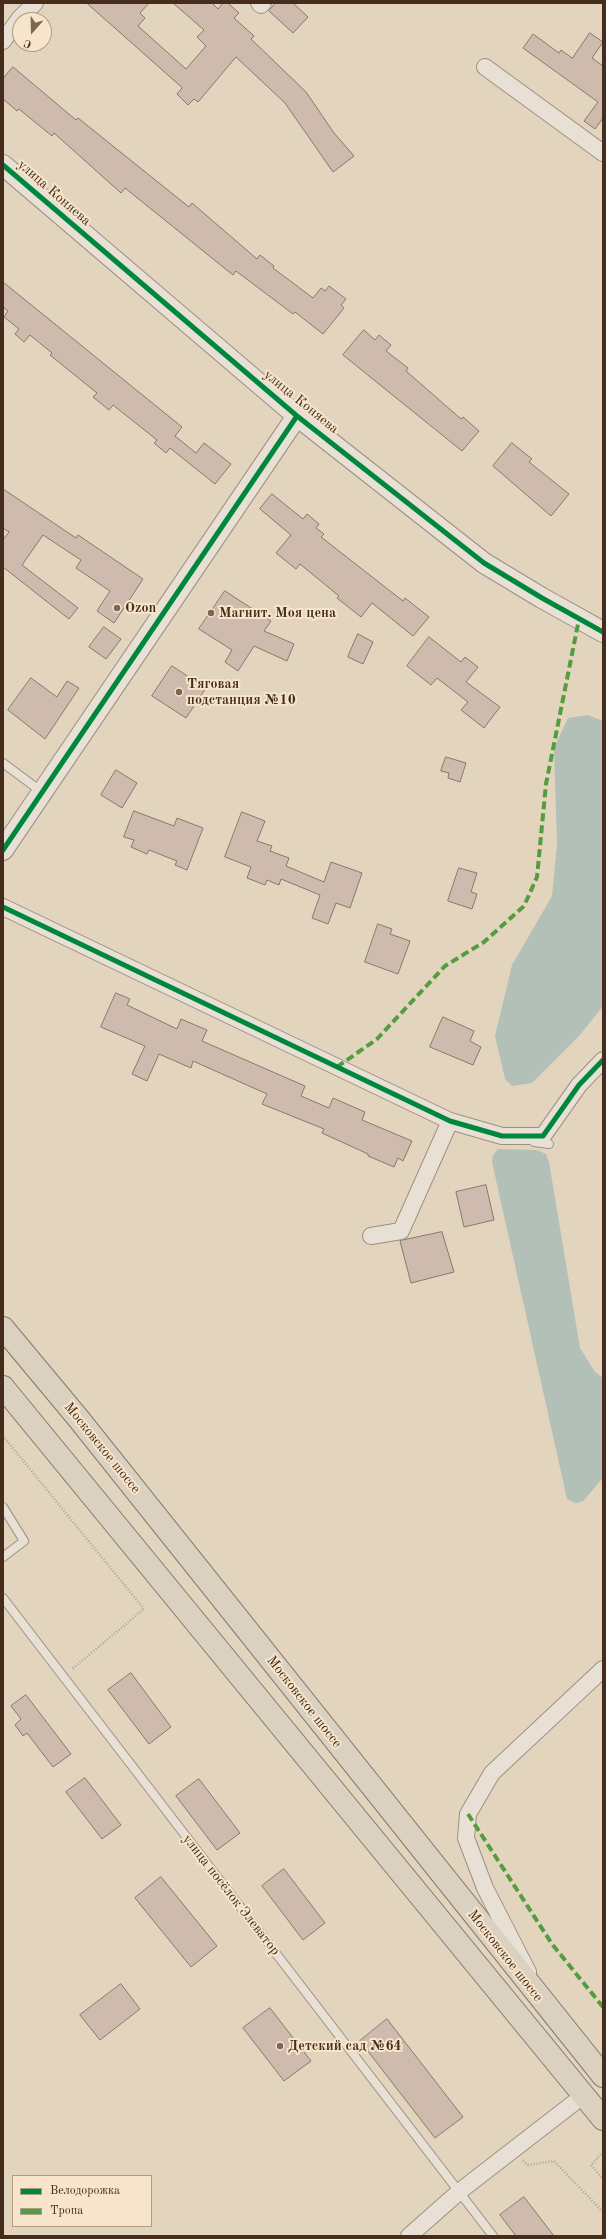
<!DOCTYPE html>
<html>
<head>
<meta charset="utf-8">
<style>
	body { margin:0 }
	#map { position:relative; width:606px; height:2239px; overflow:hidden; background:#e3d4be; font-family:"Old Standard TT",serif }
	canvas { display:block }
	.frame { position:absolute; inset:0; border:4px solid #452c1c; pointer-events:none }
	.legend { position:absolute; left:12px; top:2175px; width:140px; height:52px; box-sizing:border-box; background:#f7e5cb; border:1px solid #b09b85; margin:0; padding:5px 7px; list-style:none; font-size:12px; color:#452c1c }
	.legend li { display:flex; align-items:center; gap:8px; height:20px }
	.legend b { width:20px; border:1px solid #b09b85 }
	.north { position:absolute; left:12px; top:12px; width:40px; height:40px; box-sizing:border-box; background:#f7e5cb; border:1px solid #b09b85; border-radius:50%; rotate:200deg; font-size:11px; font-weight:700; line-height:16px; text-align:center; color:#452c1c }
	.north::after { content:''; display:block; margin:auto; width:14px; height:18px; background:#7c6755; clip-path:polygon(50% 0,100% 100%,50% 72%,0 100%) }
</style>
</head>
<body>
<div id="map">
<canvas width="606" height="2239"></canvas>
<div class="frame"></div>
<ul class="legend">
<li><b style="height:5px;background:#00873e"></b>Велодорожка</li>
<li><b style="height:5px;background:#549d3e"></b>Тропа</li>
</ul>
<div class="north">С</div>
</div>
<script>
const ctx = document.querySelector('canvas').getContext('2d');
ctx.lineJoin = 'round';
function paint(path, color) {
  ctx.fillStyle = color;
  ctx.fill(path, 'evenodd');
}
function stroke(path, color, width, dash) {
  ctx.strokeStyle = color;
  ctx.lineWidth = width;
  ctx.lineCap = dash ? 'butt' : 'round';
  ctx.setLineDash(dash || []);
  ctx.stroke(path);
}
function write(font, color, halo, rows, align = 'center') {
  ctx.font = font + ' "Old Standard TT",serif';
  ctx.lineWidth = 4;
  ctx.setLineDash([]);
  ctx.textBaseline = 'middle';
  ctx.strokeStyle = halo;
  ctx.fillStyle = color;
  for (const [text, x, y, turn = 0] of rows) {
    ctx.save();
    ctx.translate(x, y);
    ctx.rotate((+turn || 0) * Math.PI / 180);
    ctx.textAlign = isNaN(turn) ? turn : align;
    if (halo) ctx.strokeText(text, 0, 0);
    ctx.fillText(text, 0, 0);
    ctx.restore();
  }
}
const water = new Path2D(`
	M588,715L603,721V1006L579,1036L532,1083L512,1086L505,1079L495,1036L512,965L552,896L557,845L554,748L568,718Z
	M498,1149L537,1150L546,1154L549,1162L580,1348L595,1372L603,1378V1478L583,1501L576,1503L567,1499L492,1162L493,1155Z`);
const building = new Path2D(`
	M87,3H149L140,13L145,18L138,26L186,69L206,46L197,37L204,30L173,3H212L218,9L223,3H228L239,13L234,18L254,36L251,39L306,92L334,133L354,156L333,172L285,103L236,57L198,102L194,99L188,105L177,94L182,88Z
	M276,3H293L308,17L293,33L269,11Z
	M590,33L603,42L592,58L603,66V118L595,129L584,121L598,102L523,48L533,34L559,53L561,50L572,58Z
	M13,67L76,120L78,118L189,207L192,203L257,259L260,255L274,266L273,268L313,298L321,288L325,291L329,286L346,299L341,305L344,308L323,334L295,312L293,314L236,271L233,275L125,188L121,193L54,133L52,136L19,109L17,111L3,99V79Z
	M3,282L182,427L175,436L196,453L204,443L231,464L215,484L170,448L166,453L154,443L157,440L113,405L109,410L93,397L97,393L50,355L52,353L30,335L24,342L15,334L19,329L4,317L8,311L3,307Z
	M364,330L375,340L379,335L391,345L386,351L408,368L406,371L461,419L463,417L479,431L462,451L343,355Z
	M512,443L532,459L529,462L569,494L551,516L493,466Z
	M3,489L76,538L78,535L143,579L114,623L97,611L110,591L76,568L81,560L43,535L22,565L78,608L69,619L3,567V540L9,532L3,528Z
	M272,494L303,519L307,514L319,524L316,528L324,534L321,537L403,601L405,598L429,617L413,636L372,603L361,617L337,598L339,596L300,564L296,569L276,553L291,535L260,509Z
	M225,591L271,621L264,631L294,644L287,661L254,646L238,671L225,662L232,650L199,629Z
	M104,627L121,639L106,659L89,647Z
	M358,634L373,642L363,664L348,657Z
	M429,637L461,662L465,657L478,667L466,682L500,707L484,728L461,710L468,702L437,678L431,685L407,666Z
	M172,666L206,688L186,718L152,696Z
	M31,678L57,697L67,681L79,688L45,739L8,710Z
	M446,757L466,763L460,782L448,778L449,773L441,771Z
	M116,770L137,783L122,808L101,795Z
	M134,811L174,826L177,818L203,828L187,870L175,865L177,861L149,850L147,854L131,847L134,840L124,837Z
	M242,812L265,821L257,841L272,846L270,851L289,858L286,866L324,882L331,862L362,873L350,908L336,903L328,924L312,918L320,895L281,879L279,885L267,880L265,885L247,878L251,867L225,857Z
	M459,868L477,873L471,892L477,894L472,909L448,901Z
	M378,924L392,929L390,934L410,941L398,974L365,962Z
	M116,993L130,999L127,1005L177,1029L181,1019L207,1030L202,1041L305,1086L301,1096L329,1108L333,1098L365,1112L362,1120L412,1141L403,1161L398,1158L394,1167L368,1156V1154L322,1133L324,1129L262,1104L267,1094L193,1061L191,1068L159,1054L147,1081L132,1074L145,1046L101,1027Z
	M443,1017L474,1031L470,1041L481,1047L473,1065L430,1047Z
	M486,1185L494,1220L464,1227L456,1192Z
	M442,1232L454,1272L411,1283L400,1241Z
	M131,1673L171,1727L149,1744L108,1690Z
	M26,1695L71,1754L53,1767L27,1733L23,1736L15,1725L21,1719L11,1706Z
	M85,1778L121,1825L102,1839L66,1792Z
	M199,1779L240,1833L217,1850L176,1796Z
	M284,1869L325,1923L303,1940L262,1886Z
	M161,1877L217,1946L191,1967L135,1898Z
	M121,1984L140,2009L100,2040L80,2015Z
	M270,2008L311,2061L284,2081L243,2028Z
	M387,2019L463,2117L435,2138L360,2041Z
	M524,2197L554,2236H516L500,2215Z`);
const path = new Path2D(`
	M3,1436L144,1609L72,1669
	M603,2152L591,2165L603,2179
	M523,2161L528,2165L554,2161L603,2212`);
const service = new Path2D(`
	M3,763L42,792
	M534,1142L549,1144
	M3,1507L24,1541L3,1557
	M3,1598L493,2236`);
const minor = new Path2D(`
	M259,3L261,5L263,3
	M3,41L20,18L35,3
	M485,67L603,153
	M3,907L450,1121L502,1136H543L579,1085L603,1060
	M371,1236L401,1231L450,1121
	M528,1972L485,1888L466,1838L468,1814L492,1773L603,1669
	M409,2236L460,2191L584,2095`);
const tertiary = new Path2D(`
	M3,165L297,416L484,563L542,598L603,632
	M3,850L297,416`);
const trunk = new Path2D(`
	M3,1328L78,1418L603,2076
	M3,1387L603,2119`);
const quiet = new Path2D(`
	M337,1067L377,1039L445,966L484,942L524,906L537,877L546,784L579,619
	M468,1814L552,1944L603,2007`);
const cycleway = new Path2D(`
	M3,165L297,416L484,563L542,598L603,632
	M3,850L297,416
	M3,907L450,1121L502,1136H543L579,1085L603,1060`);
const markers = [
	[117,608,4,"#7c6755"],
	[211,613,4,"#7c6755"],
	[179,692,4,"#7c6755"],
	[280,2046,4,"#7c6755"]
];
const streetNames = [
	["улица Коняева",54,193,41],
	["улица Коняева",301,402,39],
	["Московское шоссе",102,1448,51],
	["Московское шоссе",304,1702,52],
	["улица посёлок Элеватор",231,1895,52],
	["Московское шоссе",505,1956,52]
];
const poiNames = [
	["Ozon",125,608],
	["Магнит. Моя цена",219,613],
	["Тяговая",187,684],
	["подстанция №10",187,700],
	["Детский сад №64",288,2046]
];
paint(water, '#b2c0b7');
paint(building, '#cfbaae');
stroke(building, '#85796c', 1);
stroke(service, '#9c9082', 10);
stroke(minor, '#9c9082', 18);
stroke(tertiary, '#9c9082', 22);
stroke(trunk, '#85796c', 24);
stroke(path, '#aca499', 2.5, [1, 2]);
stroke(service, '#e8e0d5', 8);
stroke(minor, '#e8e0d5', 16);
stroke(tertiary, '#e8e0d5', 20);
stroke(trunk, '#dbd1c1', 22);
stroke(quiet, '#549d3e', 4, [8, 4]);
stroke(cycleway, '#00873e', 5);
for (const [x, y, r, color] of markers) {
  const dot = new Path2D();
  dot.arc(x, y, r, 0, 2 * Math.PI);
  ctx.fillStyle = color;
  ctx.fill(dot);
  stroke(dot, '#f7e5cb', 1.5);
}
write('14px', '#452c1c', '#f7e5cb', streetNames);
write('bold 14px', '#452c1c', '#f7e5cb', poiNames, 'left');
</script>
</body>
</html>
